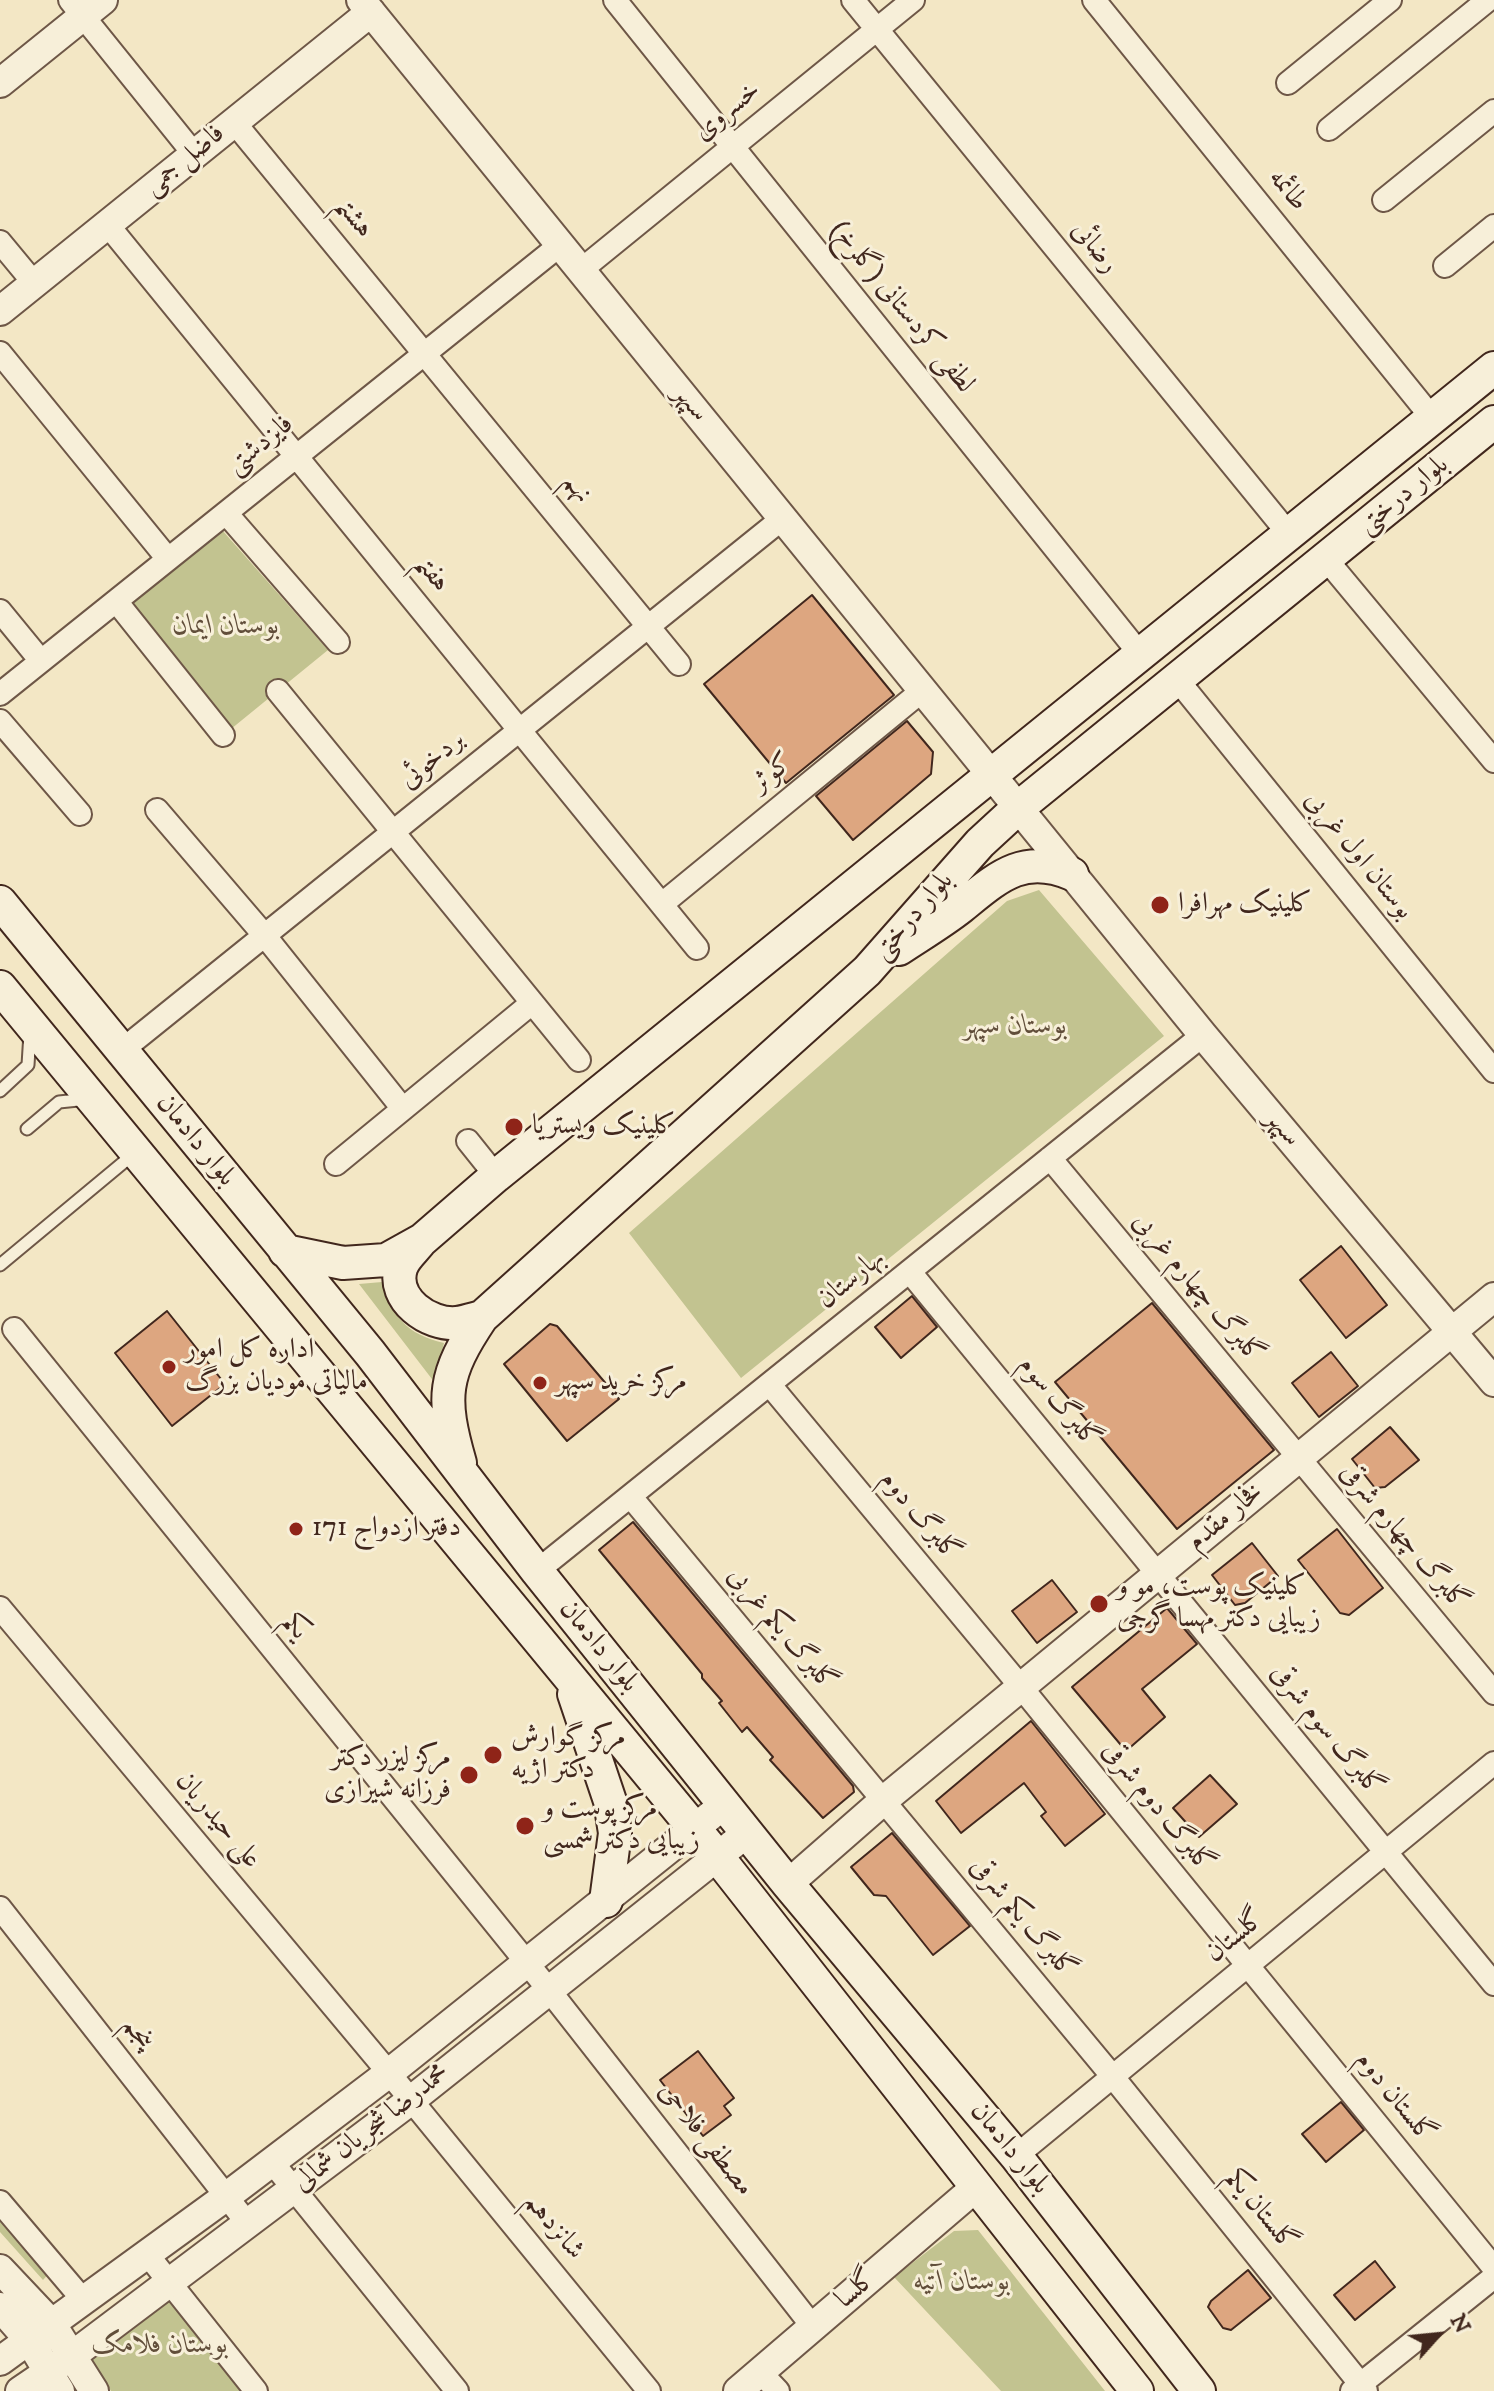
<!DOCTYPE html>
<html>
<head>
<meta charset="utf-8">
<style>
	body { margin:0 }
	#map { position:relative; width:1494px; height:2391px; overflow:hidden; background:#f3e7c5; font-family:"IM FELL DW Pica",serif }
	canvas { display:block }
	.north { position:absolute; left:1398px; top:2295px; width:80px; height:80px; -webkit-text-stroke:6px #f7efd9; paint-order:stroke; rotate:63deg; font-size:22px; font-weight:700; line-height:32px; text-align:center; color:#41271d }
	.north::after { content:''; display:block; margin:auto; width:28px; height:36px; background:#41271d; clip-path:polygon(50% 0,100% 100%,50% 72%,0 100%) }
</style>
</head>
<body>
<div id="map">
<canvas width="1494" height="2391"></canvas>
<div class="north">N</div>
</div>
<script>
const ctx = document.querySelector('canvas').getContext('2d');
ctx.lineJoin = 'round';
function paint(path, color) {
  ctx.fillStyle = color;
  ctx.fill(path, 'evenodd');
}
function stroke(path, color, width, dash) {
  ctx.strokeStyle = color;
  ctx.lineWidth = width;
  ctx.lineCap = dash ? 'butt' : 'round';
  ctx.setLineDash(dash || []);
  ctx.stroke(path);
}
function write(font, color, halo, rows, align = 'center') {
  ctx.font = font + ' "IM FELL DW Pica",Amiri,serif';
  ctx.lineWidth = 6;
  ctx.setLineDash([]);
  ctx.textBaseline = 'middle';
  ctx.strokeStyle = halo;
  ctx.fillStyle = color;
  for (const [text, x, y, turn = 0] of rows) {
    ctx.save();
    ctx.translate(x, y);
    ctx.rotate((+turn || 0) * Math.PI / 180);
    ctx.textAlign = isNaN(turn) ? turn : align;
    if (halo) ctx.strokeText(text, 0, 0);
    ctx.fillText(text, 0, 0);
    ctx.restore();
  }
}
const green = new Path2D(`
	M222,530L328,650L231,729L130,606Z
	M1039,890L1164,1036L741,1378L629,1233L1007,901Z
	M382,1282C393,1317 406,1334 444,1343L435,1383L359,1284Z
	M0,2212L51,2271L43,2280L0,2232Z
	M978,2230L1105,2391H1001L894,2277L954,2231Z
	M169,2282L254,2391H111L84,2347Z`);
const building = new Path2D(`
	M812,595L894,695L786,783L704,684Z
	M907,721L933,752L931,774L853,840L816,796Z
	M1341,1246L1387,1305L1346,1338L1300,1280Z
	M912,1296L937,1327L901,1358L875,1327Z
	M1152,1303L1274,1450L1177,1529L1055,1382Z
	M167,1311L225,1384L172,1426L115,1353Z
	M550,1324L557,1326L619,1399L567,1441L504,1364Z
	M1331,1352L1358,1386L1319,1417L1292,1383Z
	M1390,1427L1419,1460L1385,1487L1375,1488L1352,1459Z
	M633,1522L853,1786L854,1792L823,1818L770,1760L773,1757L747,1727L742,1732L719,1703L722,1701L702,1678V1674L599,1550Z
	M1337,1529L1383,1588L1349,1615L1340,1613L1298,1560Z
	M1252,1543L1278,1576L1245,1603L1235,1605L1212,1575Z
	M1052,1580L1077,1612L1037,1643L1012,1611Z
	M1167,1608L1197,1644L1142,1689L1165,1717L1126,1751L1072,1687Z
	M1031,1721L1105,1814L1065,1846L1041,1816L1046,1812L1024,1783L961,1833L936,1801Z
	M1210,1775L1237,1804L1199,1837L1173,1808Z
	M892,1833L970,1926L933,1955L886,1896L874,1895L851,1867Z
	M698,2051L734,2098L724,2106L731,2115L703,2136L660,2080Z
	M1341,2102L1364,2130L1326,2162L1302,2134Z
	M1375,2261L1395,2287L1355,2320L1334,2295Z
	M1248,2270L1271,2298L1231,2330L1223,2328L1208,2307L1211,2301Z`);
const service = new Path2D(`
	M0,1091L28,1065L30,1033
	M27,1129L59,1102L88,1099
	M0,1265L136,1152`);
const minor = new Path2D(`
	M70,0L194,154
	M615,0L1140,654
	M853,0L1288,533
	M1094,0L1433,419
	M1288,83L1390,0
	M234,122L679,664
	M1329,129L1488,0
	M1384,200L1494,111
	M107,224L697,948
	M0,242L34,283
	M1445,266L1494,226
	M581,270L913,0
	M0,353L168,559
	M226,513L338,642
	M1326,559L1494,761
	M116,601L223,735
	M0,611L41,661
	M1176,678L1494,1071
	M278,691L579,1060
	M0,694L560,245
	M0,721L80,814
	M157,810L265,936L403,1109
	M662,904L923,690
	M121,1051L783,518
	M468,1141L496,1176
	M1050,1158L1494,1693
	M336,1164L532,1003
	M910,1272L1494,1984
	M14,1329L549,1990L813,2327
	M770,1385L1021,1687L1494,2268
	M631,1497L1113,2077L1366,2391
	M537,1571L1203,1035
	M0,1608L389,2073L649,2391
	M0,1908L248,2224
	M1016,2156L1494,1763
	M272,2162L457,2391
	M0,2202L84,2301
	M147,2254L256,2391
	M760,2372L778,2391
	M1352,2391L1494,2277`);
const tertiary = new Path2D(`
	M361,0L1203,1035L1494,1382
	M0,83L103,0
	M0,311L371,12
	M788,1884L884,1800L1494,1297
	M0,2269L51,2323L94,2391
	M0,2307L29,2340L60,2391
	M0,2361L227,2196L389,2073L725,1804
	M20,2391L73,2355L410,2101L747,1833
	M738,2391L975,2188`);
const secondary = new Path2D(`
	M0,902L370,1353L537,1571L788,1884L1016,2156L1199,2391
	M899,949C920,935 942,922 961,907C998,877 1023,853 1072,874
	M0,987L717,1856L1137,2391
	M420,1242C414,1250 404,1258 401,1268C391,1299 429,1326 457,1323C465,1322 474,1319 482,1317
	M285,1251L343,1263L386,1260L422,1240L496,1176L1494,368
	M460,1463C441,1397 443,1375 482,1317L867,971L980,843L1018,808L1494,422
	M574,1694L610,1801L615,1833L606,1901`);
const markers = [
	[1160,905,10,"#8f2418"],
	[514,1127,10,"#8f2418"],
	[169,1367,8,"#8f2418"],
	[540,1383,8,"#8f2418"],
	[296,1529,8,"#8f2418"],
	[1099,1604,10,"#8f2418"],
	[493,1755,10,"#8f2418"],
	[469,1775,10,"#8f2418"],
	[525,1826,10,"#8f2418"]
];
const streetNames = [
	["خسروی",728,112,-39],
	["فاضل جمی",185,161,-39],
	["طائمه",1287,191,51],
	["هشتم",353,218,51],
	["رضائی",1094,248,51],
	["لطفی کردستانی (گلرخ)",901,308,51],
	["سپهر",690,404,51],
	["فایزدشتی",261,446,-39],
	["نهم",576,489,51],
	["بلوار درختی",1404,496,-39],
	["هفتم",431,574,51],
	["بردخوئی",433,761,-39],
	["کوثر",773,774,-39],
	["بوستان اول غربی",1358,856,51],
	["بلوار درختی",914,917,-49],
	["سپهر",1282,1129,50],
	["بلوار دادمان",195,1141,51],
	["بهارستان",852,1280,-39],
	["گلبرگ چهارم غربی",1197,1289,50],
	["گلبرگ سوم",1058,1403,50],
	["گلبرگ دوم",919,1517,50],
	["فخار مقدم",1226,1518,-40],
	["گلبرگ چهارم شرقی",1403,1538,50],
	["یکم",294,1627,51],
	["گلبرگ یکم غربی",781,1630,50],
	["بلوار دادمان",598,1647,51],
	["گلبرگ سوم شرقی",1326,1731,51],
	["گلبرگ دوم شرقی",1157,1808,51],
	["علی حیدریان",217,1821,50],
	["گلبرگ یکم شرقی",1022,1919,50],
	["گلستان",1236,1937,-39],
	["پنجم",137,2034,52],
	["گلستان دوم",1394,2098,51],
	["محمدرضا شجریان شمالی",372,2129,-38],
	["مصطفی فلاحی",705,2140,52],
	["بلوار دادمان",1009,2149,51],
	["گلستان یکم",1260,2211,51],
	["شانزدهم",553,2227,50],
	["گلسا",857,2290,-41]
];
const parkNames = [
	["بوستان ایمان",226,627],
	["بوستان سپهر",1015,1027],
	["بوستان آتیه",962,2283],
	["بوستان فلامک",160,2346]
];
const poiNames = [
	["کلینیک مهرافرا",1178,905],
	["کلینیک ویستریا",532,1127],
	["اداره کل امور",185,1351],
	["مالیاتی مودیان بزرگ",185,1383],
	["مرکز خرید سپهر",556,1383],
	["دفتر ازدواج 171",312,1529],
	["کلینیک پوست، مو و",1117,1588],
	["زیبایی دکتر مهسا گرجی",1117,1620],
	["مرکز گوارش",511,1739],
	["دکتر اژیه",511,1771],
	["مرکز لیزر دکتر",451,1759,"right"],
	["فرزانه شیرازی",451,1791,"right"],
	["مرکز پوست و",543,1810],
	["زیبایی دکتر شمسی",543,1842]
];
paint(green, '#c2c390');
paint(building, '#dda680');
stroke(building, '#41271d', 2);
stroke(service, '#6e5747', 15);
stroke(minor, '#6e5747', 26);
stroke(tertiary, '#6e5747', 32);
stroke(secondary, '#41271d', 36);
stroke(service, '#f7efd9', 11);
stroke(minor, '#f7efd9', 22);
stroke(tertiary, '#f7efd9', 28);
stroke(secondary, '#f7efd9', 32);
for (const [x, y, r, color] of markers) {
  const dot = new Path2D();
  dot.arc(x, y, r, 0, 2 * Math.PI);
  ctx.fillStyle = color;
  ctx.fill(dot);
  stroke(dot, '#f7efd9', 3);
}
write('28px', '#41271d', '#f7efd9', streetNames);
write('italic 28px', '#614e3a', '#f7efd9', parkNames);
write('28px', '#41271d', '#f7efd9', poiNames, 'left');
</script>
</body>
</html>
